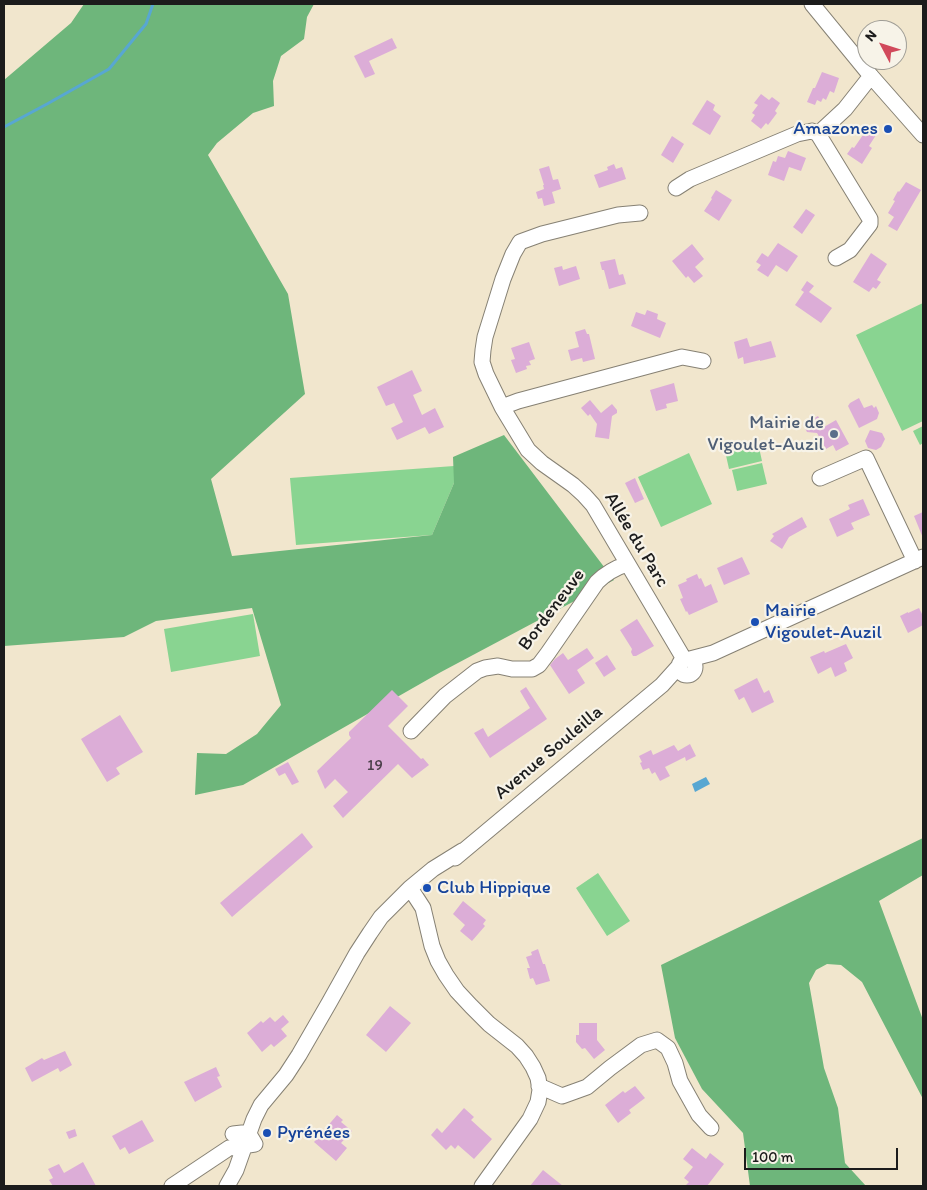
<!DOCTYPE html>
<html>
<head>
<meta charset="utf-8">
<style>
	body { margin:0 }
	#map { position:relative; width:927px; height:1190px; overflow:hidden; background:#f1e6cd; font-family:Itim,sans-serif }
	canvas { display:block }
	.frame { position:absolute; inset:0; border:5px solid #1c1c1c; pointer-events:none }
	.north { position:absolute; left:857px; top:20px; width:50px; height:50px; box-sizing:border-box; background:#f7f3e8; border:1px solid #9f9d96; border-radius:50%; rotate:310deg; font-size:14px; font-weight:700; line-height:20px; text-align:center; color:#1c1c1c }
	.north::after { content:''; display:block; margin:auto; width:18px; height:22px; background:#d1495b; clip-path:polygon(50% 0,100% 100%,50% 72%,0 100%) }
	.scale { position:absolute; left:744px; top:1148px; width:154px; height:22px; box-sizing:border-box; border:2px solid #1c1c1c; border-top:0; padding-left:6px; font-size:15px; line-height:18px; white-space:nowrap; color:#1c1c1c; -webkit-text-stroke:4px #f7f3e8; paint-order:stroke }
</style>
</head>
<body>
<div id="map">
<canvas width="927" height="1190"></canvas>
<div class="frame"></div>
<div class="north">N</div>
<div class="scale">100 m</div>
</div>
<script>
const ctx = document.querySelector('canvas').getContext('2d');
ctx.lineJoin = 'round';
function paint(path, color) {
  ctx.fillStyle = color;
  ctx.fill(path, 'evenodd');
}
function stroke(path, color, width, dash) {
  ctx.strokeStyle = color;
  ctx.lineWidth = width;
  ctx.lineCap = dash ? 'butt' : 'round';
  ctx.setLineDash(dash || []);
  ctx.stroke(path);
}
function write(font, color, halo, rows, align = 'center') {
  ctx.font = font + ' Itim,sans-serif';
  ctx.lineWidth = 4.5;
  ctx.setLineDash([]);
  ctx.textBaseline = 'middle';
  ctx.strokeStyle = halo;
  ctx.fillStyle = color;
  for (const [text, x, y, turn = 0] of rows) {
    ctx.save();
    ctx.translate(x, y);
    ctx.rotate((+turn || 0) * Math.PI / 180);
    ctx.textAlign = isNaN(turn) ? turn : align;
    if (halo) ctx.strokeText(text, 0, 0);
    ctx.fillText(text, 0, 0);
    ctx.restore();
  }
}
const green = new Path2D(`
	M923,303V421L902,431L856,335Z
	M923,426V443L920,445L913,431Z
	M758,443L762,461L729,469L725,451Z
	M689,453L712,504L661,527L638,477Z
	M762,463L767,484L737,491L732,470Z
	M454,466V483L432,535L296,545L290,478Z
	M253,614L260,656L171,672L164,629Z
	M598,873L630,921L607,936L576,888Z`);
const forest = new Path2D(`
	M84,4H314L307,17L304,39L281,56L273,81L274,106L253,113L217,143L208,155L288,294L305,394L211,479L232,556L432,535L454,483L453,457L504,435L614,580L441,672L243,785L195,795L197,753L226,754L257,734L281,705L252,608L156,621L124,637L4,646V80L71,23Z
	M923,838V875L879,901L923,1020V1099L862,982L841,965L827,964L816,970L809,983L824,1068L838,1108L845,1163L866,1186H750L743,1133L702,1089L675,1038L661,965Z`);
const water = new Path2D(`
	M706,777L710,784L695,792L692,784Z`);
const stream = new Path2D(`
	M4,127L47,104L109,69L146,24L153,4`);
const building = new Path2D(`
	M392,38L397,48L369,61L375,74L365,78L354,56Z
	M822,72L839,78L834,93L830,91L826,100L823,98L821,102L817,100L815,105L807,102L813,88H815Z
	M761,94L769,100L772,97L780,103L775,111L777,113L768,125L766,123L761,129L751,121L755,115L752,113L758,105L754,103Z
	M707,100L715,105L713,110L721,116L710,135L692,124Z
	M867,129L876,135L869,146L872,148L862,164L847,154L852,147L854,148Z
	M672,136L684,144L673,163L661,155Z
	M788,151L806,158L801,171L789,167L784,181L768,175L773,161L776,162L778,156L785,158Z
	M614,164L616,169L622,167L626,179L599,188L594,175L608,170L607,167Z
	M549,166L553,180L558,179L561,189L552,192L555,203L544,206L542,198L538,199L536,192L544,189L543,185H544L539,169Z
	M906,182L921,190L897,231L888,226L894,217L888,213L895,201L893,200L898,191L899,192Z
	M716,190L732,200L719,221L704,211L712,199L711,198Z
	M806,209L815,215L802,234L793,227Z
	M778,243L798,256L787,272L776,265L768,277L757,270L761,265L756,262L762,253L768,257Z
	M692,244L704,259L695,267L703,276L694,283L688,276L686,278L672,261Z
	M871,253L887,264L877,280L881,282L876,289L873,287L869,292L853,282Z
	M615,259L619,275L623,274L626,284L609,289L604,270H602L600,262Z
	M562,266L563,270L576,266L580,279L559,286L554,268Z
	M807,281L814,286L809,292L832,308L821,323L795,305L804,292L801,290Z
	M647,310L658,314L657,319L666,323L660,338L631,326L636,312L645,315Z
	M585,329L587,334H589L595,359L583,362L582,358L571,361L568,350L579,347L575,332Z
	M747,338L750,347L771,341L776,357L760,361V360L744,364L743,357L738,359L734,342Z
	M529,342L535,359L529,361L531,365L526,366L527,369L516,373L511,360L515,359L511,348Z
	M412,370L422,391L413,395L422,415L435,408L444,427L429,434L425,427L397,440L391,428L403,422L394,403L386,406L377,387Z
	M674,383L678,401L666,404L667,408L656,411L650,390Z
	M859,398L864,408L872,405L874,408L876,406L879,413L877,419L859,428L848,406L850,403Z
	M590,400L601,413L612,404L617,410V413L612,416L609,439L595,437L597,424L590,414L588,416L581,408Z
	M818,416L824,427L836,420L849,444L836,451L833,445L826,449L817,433L807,432L803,424Z
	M870,430L882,433L885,439L881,447L876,450L868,448L865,441Z
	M635,478L644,499L635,503L625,483Z
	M863,499L870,515L851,523L854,529L837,537L829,519L850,509L848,505Z
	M923,512V538L914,516Z
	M802,517L807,527L789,537L782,549L770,541L774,536L772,534Z
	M742,557L750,574L724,585L717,568Z
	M697,574L699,579L701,578L705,587L711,584L718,602L689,615L687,611L686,612L680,599L683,598L678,585L687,581L686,579Z
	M919,608L923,616V625L908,633L900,616L908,612V613Z
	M637,619L654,646L636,656H633L631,652L632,649L620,630Z
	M846,644L853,658L844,663L847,671L835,677L831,667L818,674L810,657L824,651L825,653Z
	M587,648L594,658L577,670L585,683L569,694L550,665L555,659L563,653L568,660Z
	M607,655L616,669L604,677L595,663Z
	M757,678L764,693L769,690L774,702L752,713L744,697L739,700L734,690Z
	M526,687L547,719L490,758L474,733L483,728L488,737L530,708L520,691Z
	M392,690L408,706L388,726L421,759L423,758L429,765L412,778L398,764L343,818L333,806L348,792L335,779L325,789L317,771L351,738L349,735V732Z
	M120,715L143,752L116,768L120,774L107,782L81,739Z
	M690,744L696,756L686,761L685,757L665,767L670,776L660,781L655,772L652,774L649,768L643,770L640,763L642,762L639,756L651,750L653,755L674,745L678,751Z
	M288,762L299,782L292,785L285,773L279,776L275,769Z
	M302,833L313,847L232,917L220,903Z
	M463,901L486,920L483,924L485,926L472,941L460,931L465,925L453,914Z
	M538,949L543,964H545L550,981L536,985L533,978L530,979L527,968H530L526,957L532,955L531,952Z
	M390,1006L411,1023L386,1052L366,1035Z
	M283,1015L289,1022L281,1029L287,1036L274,1047L271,1044L262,1052L247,1033L261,1021L263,1023L270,1017L275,1022Z
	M579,1023H597V1040L605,1050L594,1059L585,1048L582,1049L576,1042V1035H579Z
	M65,1051L72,1065L60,1072L58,1068L32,1082L25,1068L42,1058L44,1060Z
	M216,1067L220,1076L217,1077L222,1087L195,1102L184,1082Z
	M635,1086L645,1098L629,1110L631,1113L618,1123L605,1105L623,1091L625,1093Z
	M464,1108L474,1117L471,1120L492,1139L474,1159L458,1145L455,1149L451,1145L446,1150L431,1135L437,1128L442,1133Z
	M337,1115L343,1120L341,1122L352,1131L341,1143L347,1148L336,1161L314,1142Z
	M142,1120L154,1141L129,1154L125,1147L120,1150L112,1136Z
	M75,1129L77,1136L69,1139L66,1132Z
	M692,1148L706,1159L710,1153L724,1164L707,1186H685L689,1182L684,1178L693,1167L683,1159Z
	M83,1162L96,1186H53L49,1180L53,1178L48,1169L59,1164L64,1173Z
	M543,1170L563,1186H530Z`);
const minor = new Path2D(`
	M812,4L871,76L923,135
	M818,134L845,109L871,76
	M676,188L690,179L797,134L812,131L818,134L870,219V224L850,250L836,258
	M640,213L618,215L542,234L520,242L513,254L503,279L485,337L483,350L482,362L486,374L502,407L528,450L542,463L573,485L584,495L593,505L684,659
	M502,407L518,401L682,357L703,361
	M820,478L866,458L915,561
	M679 667a8 8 0 1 1 16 0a8 8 0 1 1-16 0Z
	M690,659L713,653L923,557
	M411,731L445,696L477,671L485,668L498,666L512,669H532L539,665L548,653L597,582C606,573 615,568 627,564
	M455,858L662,685L680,665
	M410,888L423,908L432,946L438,961L446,975L457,991L471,1006L489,1024L517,1046L526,1056L533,1067L538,1078L540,1090L538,1102L530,1119L482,1186
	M539,1086L562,1096L587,1087L610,1068L641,1045L657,1040L668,1048L675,1063L680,1081L699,1115L711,1128
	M172,1186L229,1148L255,1144L249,1134L242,1133L233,1134
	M227,1186L236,1170L254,1119L261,1105L286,1075L299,1055L329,1003L357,953L370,933L381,917L410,888L433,869L462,851`);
const markers = [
	[888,129,5,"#1a4fb4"],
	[834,434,5,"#5c6f8a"],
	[755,622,5,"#1a4fb4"],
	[427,888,5,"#1a4fb4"],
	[267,1133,5,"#1a4fb4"]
];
const numberNames = [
	["19",375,766]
];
const transitNames = [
	["Amazones",878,129,"right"],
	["Mairie",765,611],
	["Vigoulet-Auzil",765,633],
	["Club Hippique",437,888],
	["Pyrénées",277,1133]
];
const serviceNames = [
	["Mairie de",824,423],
	["Vigoulet-Auzil",824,445]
];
const streetNames = [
	["Allée du Parc",636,540,59],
	["Bordeneuve",552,610,-53],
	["Avenue Souleilla",549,753,-40]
];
paint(green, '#89d491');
paint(forest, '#6eb67b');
paint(water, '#58a7d2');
stroke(stream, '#58a7d2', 3);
paint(building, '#dcadd7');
stroke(minor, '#868174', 17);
stroke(minor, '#fff', 15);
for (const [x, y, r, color] of markers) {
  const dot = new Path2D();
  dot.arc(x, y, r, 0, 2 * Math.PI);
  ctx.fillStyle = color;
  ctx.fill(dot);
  stroke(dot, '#f7f3e8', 2);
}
write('16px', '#4c404b', null, numberNames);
write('19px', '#164399', '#f7f3e8', transitNames, 'left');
write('19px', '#4e5e75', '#f7f3e8', serviceNames, 'right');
write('19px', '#1c1c1c', '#f7f3e8', streetNames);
</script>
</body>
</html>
